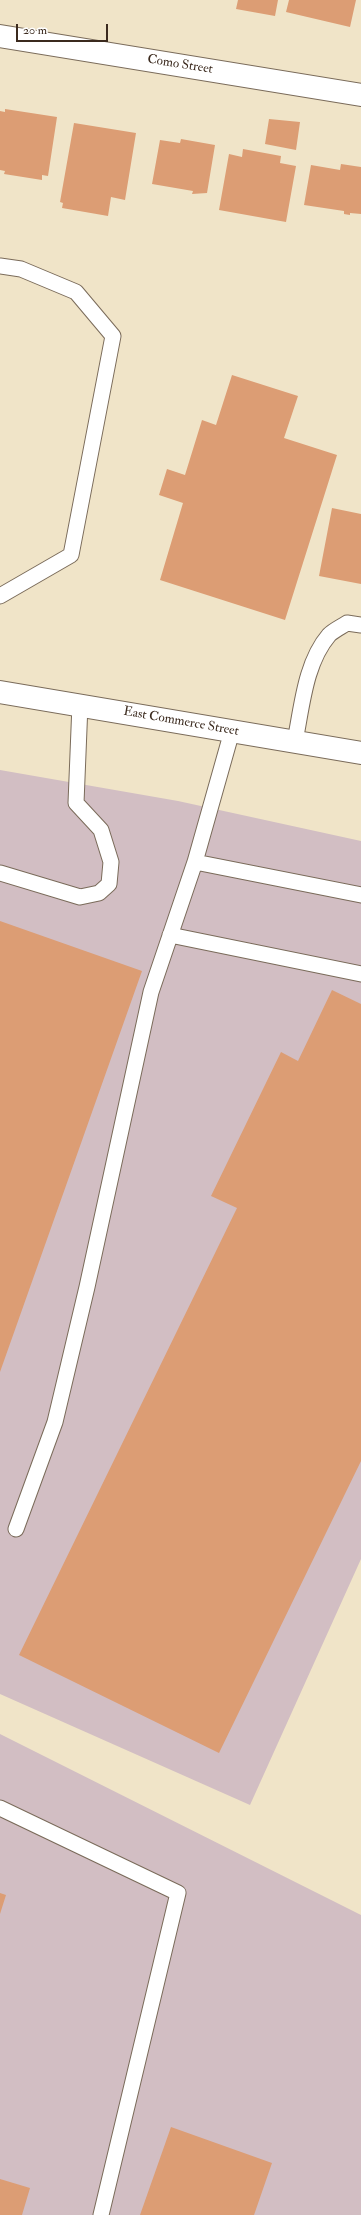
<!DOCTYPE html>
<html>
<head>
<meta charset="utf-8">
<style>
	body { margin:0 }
	#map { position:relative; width:361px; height:2215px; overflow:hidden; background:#f0e4c8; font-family:"IM FELL Double Pica",serif }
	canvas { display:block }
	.scale { position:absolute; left:16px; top:24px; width:92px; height:18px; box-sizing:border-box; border:2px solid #3b2a1e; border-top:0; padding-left:5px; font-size:12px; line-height:14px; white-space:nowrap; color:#3b2a1e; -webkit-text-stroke:3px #fff; paint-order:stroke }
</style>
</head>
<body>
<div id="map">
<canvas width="361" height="2215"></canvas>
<div class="scale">20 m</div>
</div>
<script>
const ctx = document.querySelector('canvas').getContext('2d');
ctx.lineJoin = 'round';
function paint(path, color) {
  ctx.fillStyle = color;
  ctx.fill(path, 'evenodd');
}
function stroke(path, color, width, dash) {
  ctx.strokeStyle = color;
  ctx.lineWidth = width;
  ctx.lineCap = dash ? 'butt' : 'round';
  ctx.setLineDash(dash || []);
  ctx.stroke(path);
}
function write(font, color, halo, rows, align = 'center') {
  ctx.font = font + ' "IM FELL Double Pica",serif';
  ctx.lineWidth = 3;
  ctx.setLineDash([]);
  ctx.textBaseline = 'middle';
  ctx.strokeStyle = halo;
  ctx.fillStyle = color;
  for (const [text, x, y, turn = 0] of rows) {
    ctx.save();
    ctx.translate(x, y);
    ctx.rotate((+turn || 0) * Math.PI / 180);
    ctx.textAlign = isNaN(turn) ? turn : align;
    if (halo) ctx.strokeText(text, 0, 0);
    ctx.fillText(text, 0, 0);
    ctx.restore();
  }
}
const industrial = new Path2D(`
	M0,770L178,801L361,841V1559L250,1805L0,1694Z
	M0,1734L361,1915V2215H0Z`);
const building = new Path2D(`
	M238,0H278L275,16L236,9Z
	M289,0H356L350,27L286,12Z
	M5,109L57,117L48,176L42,175V180L4,174L5,171L0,170V111L5,112Z
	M269,119L300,122L296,150L265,144Z
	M74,123L136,133L125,200L111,197L108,216L62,208L63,203L60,202Z
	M181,139L215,145L207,193L192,194L193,191L152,184L160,140L180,143Z
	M243,149L281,156L280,163L296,166L286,222L219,210L229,154L242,157Z
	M341,164L361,167V214L350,213V215L344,214V211L304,205L311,165L340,170Z
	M232,375L298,396L284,438L337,455L285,620L160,580L183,503L159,495L167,469L185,475L202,420L216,425Z
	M332,508L361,514V584L319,576Z
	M0,921L142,971L0,1372Z
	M332,990L361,1004V1461L219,1753L19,1655L237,1208L211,1196L281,1052L298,1061Z
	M0,1893L6,1895L0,1914Z
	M171,2127L272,2163L254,2215H140Z
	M0,2179L30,2188L22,2215H0Z`);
const lane = new Path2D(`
	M0,266L21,269L76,292L113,336L71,555L0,596
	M295,741C302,707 305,663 329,635C334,630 341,627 347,623L361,625
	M195,862L361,895
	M0,873L80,897L99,893L109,884L111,862L101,830L76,803L80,704
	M170,935L361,974
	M16,1529L55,1422L87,1287L151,992L195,862L232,731
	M0,1808L178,1893L101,2215`);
const street = new Path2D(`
	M0,36L361,95`);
const primary = new Path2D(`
	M0,692L361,753`);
const streetNames = [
	["Como Street",180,65,9],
	["East Commerce Street",181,722,10]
];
paint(industrial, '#d2bec3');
paint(building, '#dc9d74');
stroke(lane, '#7a6b5a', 17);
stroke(street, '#7a6b5a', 24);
stroke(primary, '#7a6b5a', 24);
stroke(lane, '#fff', 15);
stroke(street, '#fff', 22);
stroke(primary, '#fff', 22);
write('13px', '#3b2a1e', '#fff', streetNames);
</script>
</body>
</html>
